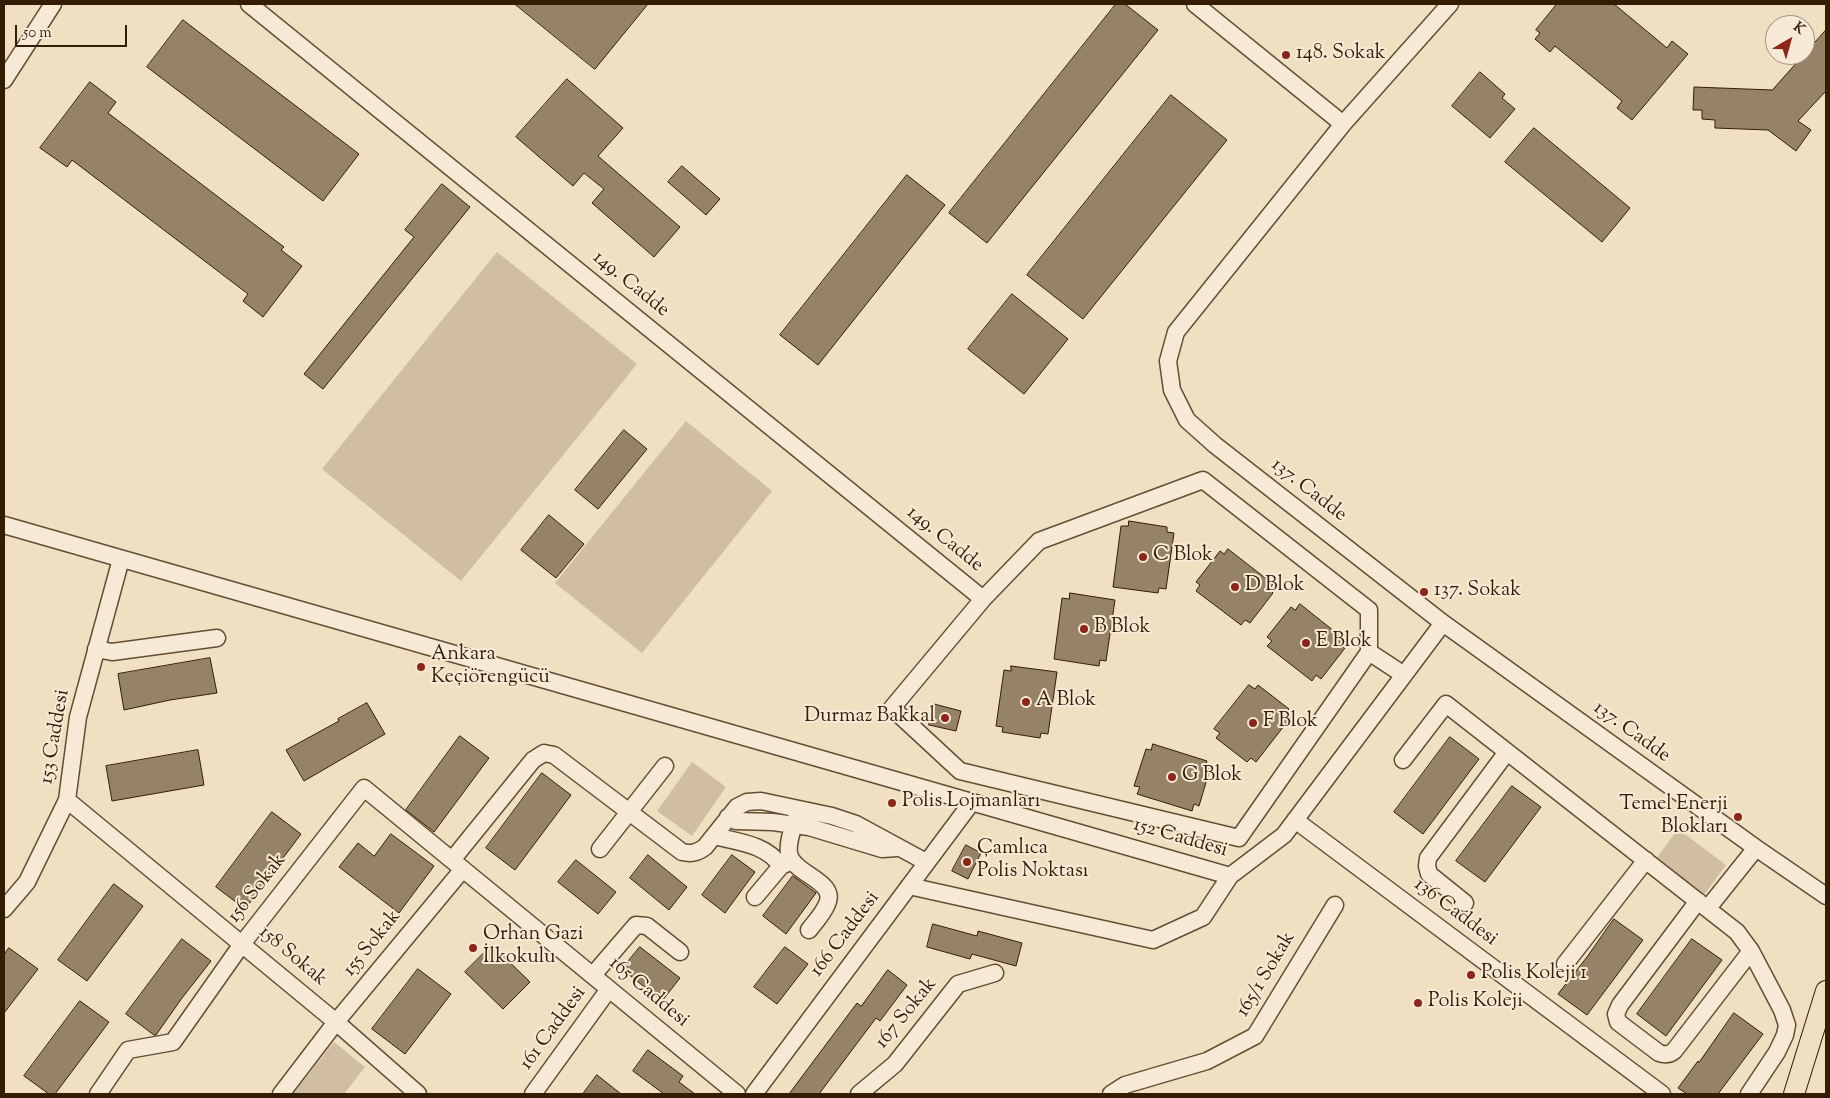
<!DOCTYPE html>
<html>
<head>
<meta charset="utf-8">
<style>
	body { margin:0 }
	#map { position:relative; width:1830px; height:1098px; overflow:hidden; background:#f1dfc2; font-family:"Sorts Mill Goudy",serif }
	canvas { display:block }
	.frame { position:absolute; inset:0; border:5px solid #341d05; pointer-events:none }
	.north { position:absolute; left:1765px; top:15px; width:50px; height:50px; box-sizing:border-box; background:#f6ead7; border:1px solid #a89883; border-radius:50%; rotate:38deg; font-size:14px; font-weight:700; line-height:20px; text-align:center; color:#341d05 }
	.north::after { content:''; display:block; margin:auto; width:18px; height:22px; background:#8f2418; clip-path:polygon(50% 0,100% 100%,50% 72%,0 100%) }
	.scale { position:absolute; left:15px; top:25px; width:112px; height:22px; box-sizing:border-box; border:2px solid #341d05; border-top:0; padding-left:6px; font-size:15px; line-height:18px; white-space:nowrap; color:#341d05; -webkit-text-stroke:4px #f6ead7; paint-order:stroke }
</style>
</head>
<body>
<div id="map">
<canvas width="1830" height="1098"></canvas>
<div class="frame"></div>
<div class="north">K</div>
<div class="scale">50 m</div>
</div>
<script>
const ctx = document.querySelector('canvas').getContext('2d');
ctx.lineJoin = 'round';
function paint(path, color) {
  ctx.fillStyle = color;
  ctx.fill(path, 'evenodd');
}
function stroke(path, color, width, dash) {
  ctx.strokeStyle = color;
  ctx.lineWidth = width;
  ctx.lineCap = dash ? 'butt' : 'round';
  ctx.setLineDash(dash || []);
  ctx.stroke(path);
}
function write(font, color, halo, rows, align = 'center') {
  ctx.font = font + ' "Sorts Mill Goudy",serif';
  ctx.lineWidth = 4;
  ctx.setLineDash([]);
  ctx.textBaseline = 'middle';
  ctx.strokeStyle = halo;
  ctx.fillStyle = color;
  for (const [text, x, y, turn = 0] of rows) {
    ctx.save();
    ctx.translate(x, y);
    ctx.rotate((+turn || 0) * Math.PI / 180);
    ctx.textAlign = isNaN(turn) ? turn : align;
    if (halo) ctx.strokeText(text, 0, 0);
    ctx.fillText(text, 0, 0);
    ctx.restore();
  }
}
const green = new Path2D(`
	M497,252L637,364L461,581L322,469Z
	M686,421L772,491L642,653L555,583Z
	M692,762L726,787L692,836L657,811Z
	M1678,829L1726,865L1704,895L1656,859Z
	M334,1042L365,1067L344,1094H293Z`);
const building = new Path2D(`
	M515,4H648L595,69Z
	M1116,4H1125L1158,30L987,243L949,213Z
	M1557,4H1614L1667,48L1672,41L1688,54L1632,120L1617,108L1622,101L1555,46L1550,52L1535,39L1540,33L1536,30Z
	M183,20L359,154L323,201L147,67Z
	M1826,30V91L1798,121L1811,130L1796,151L1768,130L1715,128V120L1702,119V110H1693L1694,87L1772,90Z
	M1480,72L1505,94L1502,98L1515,109L1490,138L1452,106Z
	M567,79L623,128L598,156L680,227L654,257L592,203L604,189L584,173L573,186L516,137Z
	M90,82L116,102L108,113L284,247L281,250L302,266L263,317L243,301L248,294L72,160L67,167L40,148Z
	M1171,95L1227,140L1083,319L1027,275Z
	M1534,128L1630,208L1602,242L1505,162Z
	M682,166L720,199L706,215L668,182Z
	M907,175L945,205L818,365L780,335Z
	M442,184L470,207L323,389L304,374L414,237L405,230Z
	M1012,294L1068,339L1024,394L968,349Z
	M624,430L647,449L598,509L575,490Z
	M549,515L584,544L556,578L521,550Z
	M1129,521L1167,527V532L1174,533L1166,589L1159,588L1158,593L1113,587L1121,526H1128Z
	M1228,549L1273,584L1269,589L1273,593L1250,623L1245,620L1241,625L1196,591L1200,585L1196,582L1220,551L1224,554Z
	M1070,593L1115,600L1106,661L1100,660L1099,666L1054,659L1062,598L1069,599Z
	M1300,604L1344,639L1340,645L1345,648L1321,679L1316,675L1312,681L1267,646L1272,641L1267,637L1291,607L1295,610Z
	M210,658L217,693L170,700L124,710L118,674Z
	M1011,666L1057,672L1048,734L1041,733L1040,738L1002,732L1003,727L996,726L1004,670L1011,671Z
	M1249,685L1255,689L1258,685L1289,709L1285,713L1291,717L1256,762L1251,758L1247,762L1216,738L1220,733L1214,729Z
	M367,703L385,734L304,781L286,750L339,721L338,719Z
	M934,704L961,711L956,731L929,725Z
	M460,736L489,758L434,832L406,810Z
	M1450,737L1479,759L1423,834L1394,812Z
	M1153,744L1207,761L1205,767L1210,769L1199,806L1194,804L1192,811L1137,794L1140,787L1134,786L1146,749L1151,750Z
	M198,750L204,785L112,801L106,766Z
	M542,773L571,795L515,870L486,848Z
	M1512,786L1541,807L1485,882L1456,861Z
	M272,812L301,834L245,909L216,887Z
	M391,834L434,866L399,913L339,867L358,843L374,856Z
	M966,845L981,853L968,879L952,871Z
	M648,855L687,887L669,910L630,878Z
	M732,855L755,872L725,913L702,895Z
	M576,860L616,892L598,914L558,882Z
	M793,876L816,893L786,934L763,916Z
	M114,884L143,906L87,981L58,960Z
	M1614,919L1643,940L1587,1015L1558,994L1587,957Z
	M933,924L977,936L978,931L1022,943L1016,966L972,954L970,959L927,947Z
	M182,939L211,961L182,998L156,1035H154L126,1014Z
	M1692,939L1722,960L1666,1036L1637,1014Z
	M492,945L530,982L503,1009L465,972Z
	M640,947L680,978L662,1001L622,969Z
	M785,947L808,964L777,1004L754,987Z
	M9,948L38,969L4,1013V955Z
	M418,969L451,994L405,1054L372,1029Z
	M888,970L907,985L880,1021L876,1018L819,1094H789L857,1003L861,1006Z
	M80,1001L109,1022L55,1094H49L24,1076Z
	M1734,1013L1763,1034L1718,1094H1687L1678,1088L1698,1061L1699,1062Z
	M648,1050L683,1076L679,1082L695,1094H664L633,1071Z
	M597,1075L621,1094H583Z`);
const minor = new Path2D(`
	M249,4L983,599
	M1195,4L1343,124
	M1450,4L1343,124L1176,332L1168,361L1172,390L1187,420L1215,445L1443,623L1756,848L1826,896
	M4,80L53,4
	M1203,480L1369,610V652L1239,838L960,771L892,708L983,599L1039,541Z
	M4,525L1230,876L1284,835L1443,623
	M96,649L112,652L217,638
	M1369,652L1404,675
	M1403,760L1446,704L1737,932L1751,951L1782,1010L1787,1025L1785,1035L1777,1052L1749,1094
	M67,800L336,1022L418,1094
	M797,815C794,826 787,841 789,853C793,875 838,881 827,904C823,914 815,922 809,930
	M728,817L736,821L773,822L809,827L882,849L897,848
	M1295,820L1662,1094
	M714,836C738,842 766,844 781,866
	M600,849L665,766
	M452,860L533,760L544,753L554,755L682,852C691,854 697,853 705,847L737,807L747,802L761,801L832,816L856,824L926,862
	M909,886L1153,940L1203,917L1230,876
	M755,897L781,866L790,862
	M1698,901L1620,1005L1616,1014L1618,1022L1659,1053C1665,1055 1669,1055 1674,1051L1751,951
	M1465,903L1429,874L1427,866L1428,858L1507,752
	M1708,908L1756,848
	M4,909L27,882L67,800L78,717L121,559
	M1565,964L1646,860
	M593,975L636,925L647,926L680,952
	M98,1094L128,1050L173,1042L242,944L364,788L737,1094
	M281,1094L336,1022L463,869
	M533,1094L609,989
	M754,1094L972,802
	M859,1094L895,1064L958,984L995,973
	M1111,1094L1125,1085L1207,1061L1255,1036L1335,905`);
const major = new Path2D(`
	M1794,1094L1826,991`);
const markers = [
	[1286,55,5,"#8f2418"],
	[1143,557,5,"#8f2418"],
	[1235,587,5,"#8f2418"],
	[1424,592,5,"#8f2418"],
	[1084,629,5,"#8f2418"],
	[1306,643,5,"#8f2418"],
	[421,667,5,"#8f2418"],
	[1026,702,5,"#8f2418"],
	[945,718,5,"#8f2418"],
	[1253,723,5,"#8f2418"],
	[1172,777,5,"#8f2418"],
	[892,803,5,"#8f2418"],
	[1738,817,5,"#8f2418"],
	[967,862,5,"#8f2418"],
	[473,948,5,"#8f2418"],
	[1471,975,5,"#8f2418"],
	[1418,1003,5,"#8f2418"]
];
const poiNames = [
	["148. Sokak",1296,55],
	["C Blok",1153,557],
	["D Blok",1245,587],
	["137. Sokak",1434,592],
	["B Blok",1094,629],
	["E Blok",1316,643],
	["Ankara",431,656],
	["Keçiörengücü",431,679],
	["A Blok",1036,702],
	["Durmaz Bakkal",935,718,"right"],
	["F Blok",1263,723],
	["G Blok",1182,777],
	["Polis Lojmanları",902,803],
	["Temel Enerji",1728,806,"right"],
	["Blokları",1728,829,"right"],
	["Çamlıca",977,850],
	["Polis Noktası",977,873],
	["Orhan Gazi",483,936],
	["İlkokulu",483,959],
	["Polis Koleji 1",1481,975],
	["Polis Koleji",1428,1003]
];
const streetNames = [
	["149. Cadde",630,285,39],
	["137. Cadde",1308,491,38],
	["149. Cadde",944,540,39],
	["137. Cadde",1631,733,36],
	["153 Caddesi",56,737,-80],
	["152 Caddesi",1180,839,16],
	["156 Sokak",258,889,-52],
	["136 Caddesi",1455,913,37],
	["166 Caddesi",846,935,-53],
	["155 Sokak",373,944,-51],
	["158 Sokak",292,957,40],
	["165/1 Sokak",1267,975,-59],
	["165 Caddesi",648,993,40],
	["167 Sokak",907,1014,-51],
	["161 Caddesi",554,1029,-54]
];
paint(green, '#d1bea2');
paint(building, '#968267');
stroke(building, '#341d05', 1);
stroke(minor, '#634e34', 19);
stroke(major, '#341d05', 22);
stroke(minor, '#f6ead7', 16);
stroke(major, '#f1dfc2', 20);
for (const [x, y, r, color] of markers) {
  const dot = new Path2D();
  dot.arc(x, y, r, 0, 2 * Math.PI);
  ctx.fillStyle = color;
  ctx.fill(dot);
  stroke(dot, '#f6ead7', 2);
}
write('20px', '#341d05', '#f6ead7', poiNames, 'left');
write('20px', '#341d05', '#f6ead7', streetNames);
</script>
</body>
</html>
